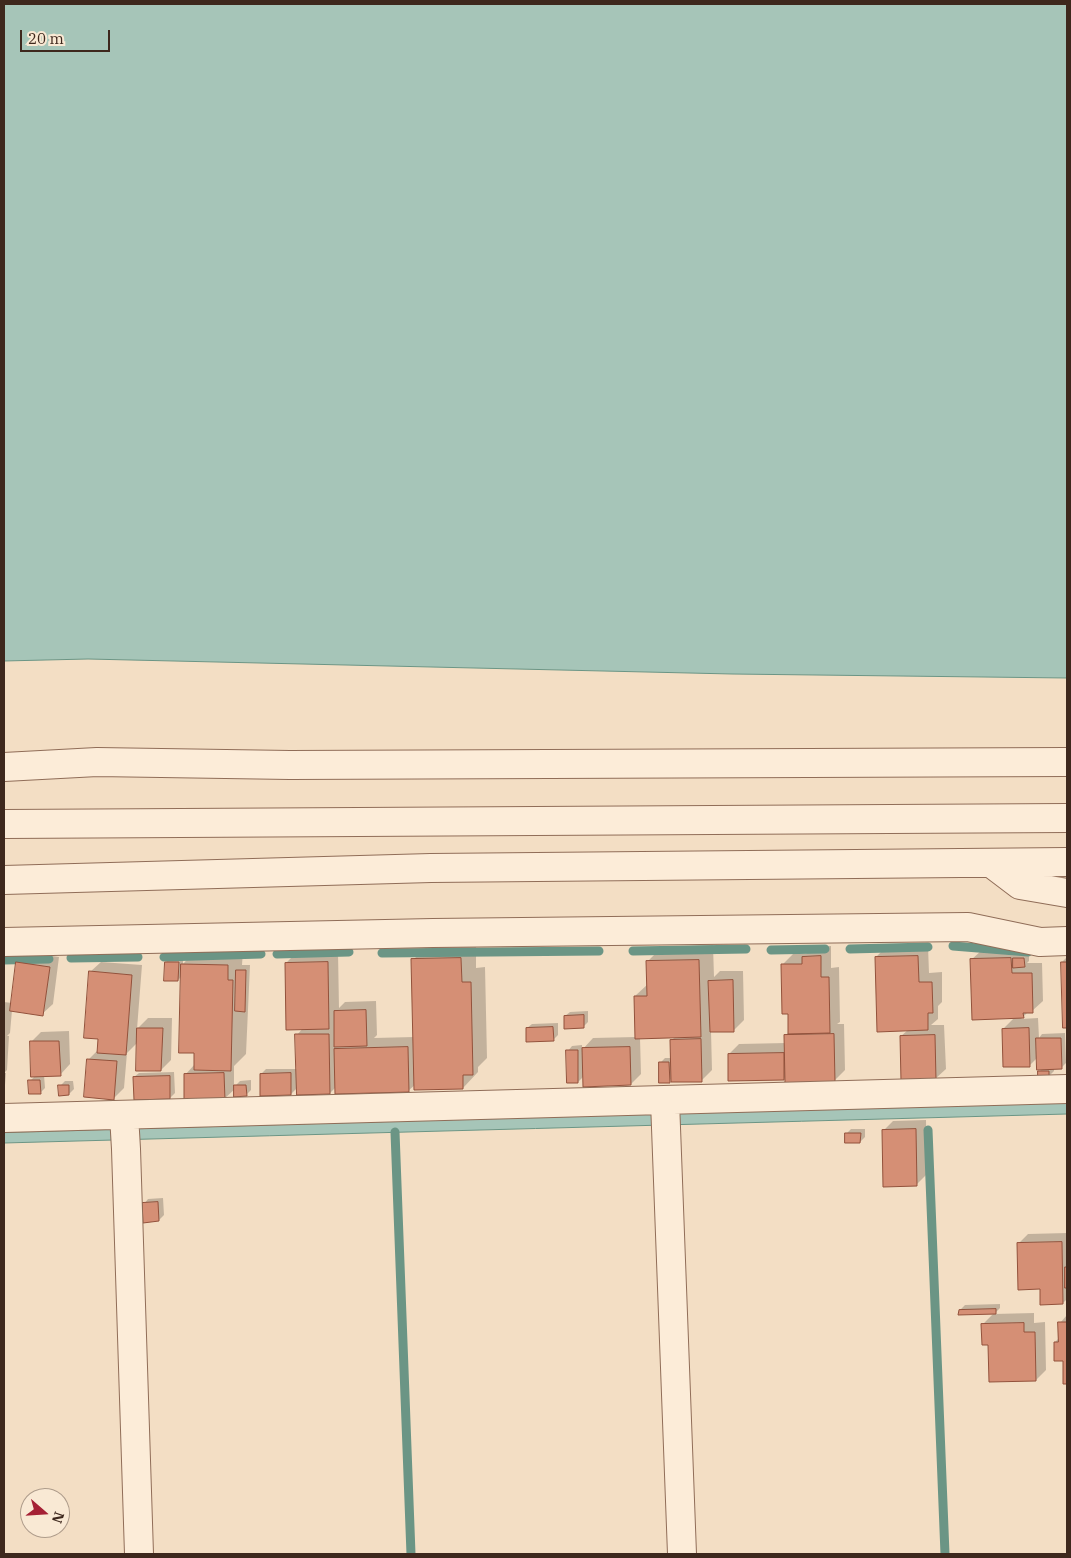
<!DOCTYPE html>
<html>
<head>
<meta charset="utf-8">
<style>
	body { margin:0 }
	#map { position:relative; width:1071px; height:1558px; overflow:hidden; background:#f3dec4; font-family:"IBM Plex Serif",serif }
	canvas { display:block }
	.frame { position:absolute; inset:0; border:5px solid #3e281d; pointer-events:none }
	.north { position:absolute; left:20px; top:1488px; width:50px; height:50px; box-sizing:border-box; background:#f9e9d4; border:1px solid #ae9c8b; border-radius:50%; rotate:109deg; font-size:14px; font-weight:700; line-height:20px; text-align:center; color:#3e281d }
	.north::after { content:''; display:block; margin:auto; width:18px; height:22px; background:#a52135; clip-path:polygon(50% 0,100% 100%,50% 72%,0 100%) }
	.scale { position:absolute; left:20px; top:30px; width:90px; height:22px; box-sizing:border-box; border:2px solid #3e281d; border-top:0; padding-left:6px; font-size:15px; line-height:18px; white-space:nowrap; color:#3e281d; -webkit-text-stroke:4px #f9e9d4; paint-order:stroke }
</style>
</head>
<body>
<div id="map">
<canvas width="1071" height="1558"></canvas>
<div class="frame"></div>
<div class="north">N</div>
<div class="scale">20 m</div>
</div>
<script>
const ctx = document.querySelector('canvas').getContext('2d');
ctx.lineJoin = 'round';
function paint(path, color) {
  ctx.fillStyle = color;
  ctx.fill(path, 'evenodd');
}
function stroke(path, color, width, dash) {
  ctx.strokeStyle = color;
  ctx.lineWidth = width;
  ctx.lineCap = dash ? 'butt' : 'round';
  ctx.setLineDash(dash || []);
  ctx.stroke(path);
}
const water = new Path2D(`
	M4,4H1067V678L732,674L88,659L4,661Z
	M1067,1102V1114L4,1143V1133Z`);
const shadow = new Path2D(`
	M476,944V968L485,967L487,1058L478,1067V1072L463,1088L416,1084L408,1091L336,1087L330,1093L298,1087L291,1094L261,1074L266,1069H297V1035L303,1028L286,963L296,953L338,952L339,1008L345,1002L376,1001L377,1035L374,1038L414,1037L413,960L428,945Z
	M713,945L714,977L720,971H743L744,1020L734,1030L711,1031L712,1070L702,1080L672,1078L669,1081L660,1063L665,1058H672L671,1041L675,1037L640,1038L641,1074L631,1084L584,1076L578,1082L568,1051L572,1046L582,1045V1050L593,1038L636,1037L635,996L648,984L647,962L662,947Z
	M831,946V968L839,967L840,1022L837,1024H844L845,1070L835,1080L786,1076L784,1079L729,1054L739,1044L786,1043L785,1036L789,1032V1013L782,965L793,954H806L813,947Z
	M928,946L929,973L942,972V1002L938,1006V1019L931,1025H944L946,1069L935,1079L901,1036L908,1030L876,957L886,947Z
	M197,949L243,950L242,965H250L246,1054L234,1066V1087L240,1081L251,1080V1090L246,1095L236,1088L224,1099L185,1075L195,1064V1052L182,976L178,980L166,962L171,957L183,958V964Z
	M1021,949V954H1029V961L1027,963H1042L1043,1001L1032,1011H1029L1021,1019L1038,1018L1039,1038L1042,1034L1065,1033L1066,1063L1061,1068H1054V1071L1049,1076L1039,1072L1043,1068L1038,1057L1029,1066L1003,1029L1015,1017L971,960L982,950Z
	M27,952L59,957L53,1004L42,1014L12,1010L10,1033L7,1036H9L7,1070L4,1073H6L4,1097V1002L12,1003L17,963Z
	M1067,957V1027H1064L1062,962Z
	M101,962L142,965L137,1029L148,1018H172L171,1060L161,1070L138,1042L127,1053L124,1088L114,1098L88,1060L99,1049L100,1038L90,972Z
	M588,1011V1022L583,1027L565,1016L570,1012Z
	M558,1023V1035L553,1040L527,1028L532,1024Z
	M69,1031L70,1064L60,1075H44L45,1088L40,1093L30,1081L35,1076L31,1042L41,1032Z
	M174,1072L175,1093L170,1098L134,1077L139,1073Z
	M65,1081H73L74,1089L69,1094L60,1086Z
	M926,1120L927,1174L917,1184L883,1131L893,1121Z
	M851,1129H865V1137L860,1142L846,1134Z
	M163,1198L164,1215L159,1220L144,1204L148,1199Z
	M1067,1233V1299L1063,1303L1041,1288L1018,1244L1028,1234Z
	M1000,1304V1308L994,1314L1034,1313V1323L1045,1322L1046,1370L1036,1380L989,1344L983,1324L994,1313L960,1310L965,1305Z
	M1067,1315V1383H1065L1064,1359L1055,1342L1060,1337V1323Z`);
const stream = new Path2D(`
	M953,946L1028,952
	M850,949L928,947
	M771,950L825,949
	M633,951L746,949
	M382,953L599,951
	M277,954L349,952
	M164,957L261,954
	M71,958L138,957
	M4,960L49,959
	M928,1130L945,1554
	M395,1132L411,1554`);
const building = new Path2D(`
	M821,956V977H829L830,1033L788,1034V1014H782L781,964H802V957Z
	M918,956L919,982H932L933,1013H928V1030L877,1032L875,957Z
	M461,958L462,982H471L473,1075H463V1089L414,1090L411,959Z
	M1011,958L1012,973H1032L1033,1013H1023L1024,1018L972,1020L970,959Z
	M1013,958H1024L1025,967L1013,968Z
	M699,960L701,1037L635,1039L634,996H647L646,961Z
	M16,962L50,967L43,1016L10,1011Z
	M165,962H179L178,981H164Z
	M328,962L329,1029L286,1030L285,963Z
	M1061,962H1067V1041V1028H1063Z
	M181,964L228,965V980H233L231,1071L194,1070V1053H179Z
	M236,970H246L245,1012L235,1011Z
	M89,971L132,975L126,1055L97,1053L98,1039L84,1038Z
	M733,980L734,1032H710L708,981Z
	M366,1010L367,1046L334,1047V1011Z
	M584,1015V1028L564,1029V1016Z
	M553,1027L554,1041L526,1042V1028Z
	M137,1028H163L161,1071H136Z
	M1029,1028L1030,1067H1003L1002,1029Z
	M295,1034H329L330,1094L297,1095Z
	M834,1034L835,1082L785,1083L784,1035Z
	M935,1035L936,1080L901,1081L900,1036Z
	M1036,1038H1061L1062,1069L1037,1070Z
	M701,1039L702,1082H671L670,1040Z
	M30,1041H59L61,1076L31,1077Z
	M408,1047L409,1092L335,1094L334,1049Z
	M630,1047L631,1085L583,1087L582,1048Z
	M566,1050H578V1083H567Z
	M784,1053V1080L728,1081V1054Z
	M87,1059L117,1061L114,1100L84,1097Z
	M659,1062H669L670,1083H659Z
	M1038,1071H1049V1077L1038,1078Z
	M224,1073L225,1100L184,1101V1074Z
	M291,1073V1095L260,1096V1074Z
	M170,1076V1099L134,1100L133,1077Z
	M28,1080H40L41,1094H29Z
	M58,1085H69V1095L59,1096Z
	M234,1085H246L247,1096L234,1097Z
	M916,1129L917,1186L883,1187L882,1130Z
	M845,1133H861L860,1143H845Z
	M158,1202L159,1221L143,1223L142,1203Z
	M1062,1242L1063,1304L1040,1305V1289L1018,1290L1017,1243Z
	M1065,1267H1067V1288H1065Z
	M996,1309V1314L958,1315L959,1310Z
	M1058,1322H1067V1384H1063V1361H1054V1342H1058Z
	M1024,1323V1332H1035L1036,1381L989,1382L988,1345H982L981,1324Z`);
const minor = new Path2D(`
	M4,767L97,762L290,765L1067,762
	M4,824L1067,818
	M991,863L1020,885L1067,893
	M4,880L431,868L1067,862
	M4,942L433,933L968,927L1040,942L1067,941
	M665,1101L682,1554
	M124,1115L126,1149L139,1554
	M4,1118L1067,1089`);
paint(water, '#a6c5b8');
stroke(water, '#6b9585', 1);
paint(shadow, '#0003');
stroke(stream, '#6b9585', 9);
paint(building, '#d58f75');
stroke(building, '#92513b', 1);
stroke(minor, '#906d58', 30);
stroke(minor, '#fcecd8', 28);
</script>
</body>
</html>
